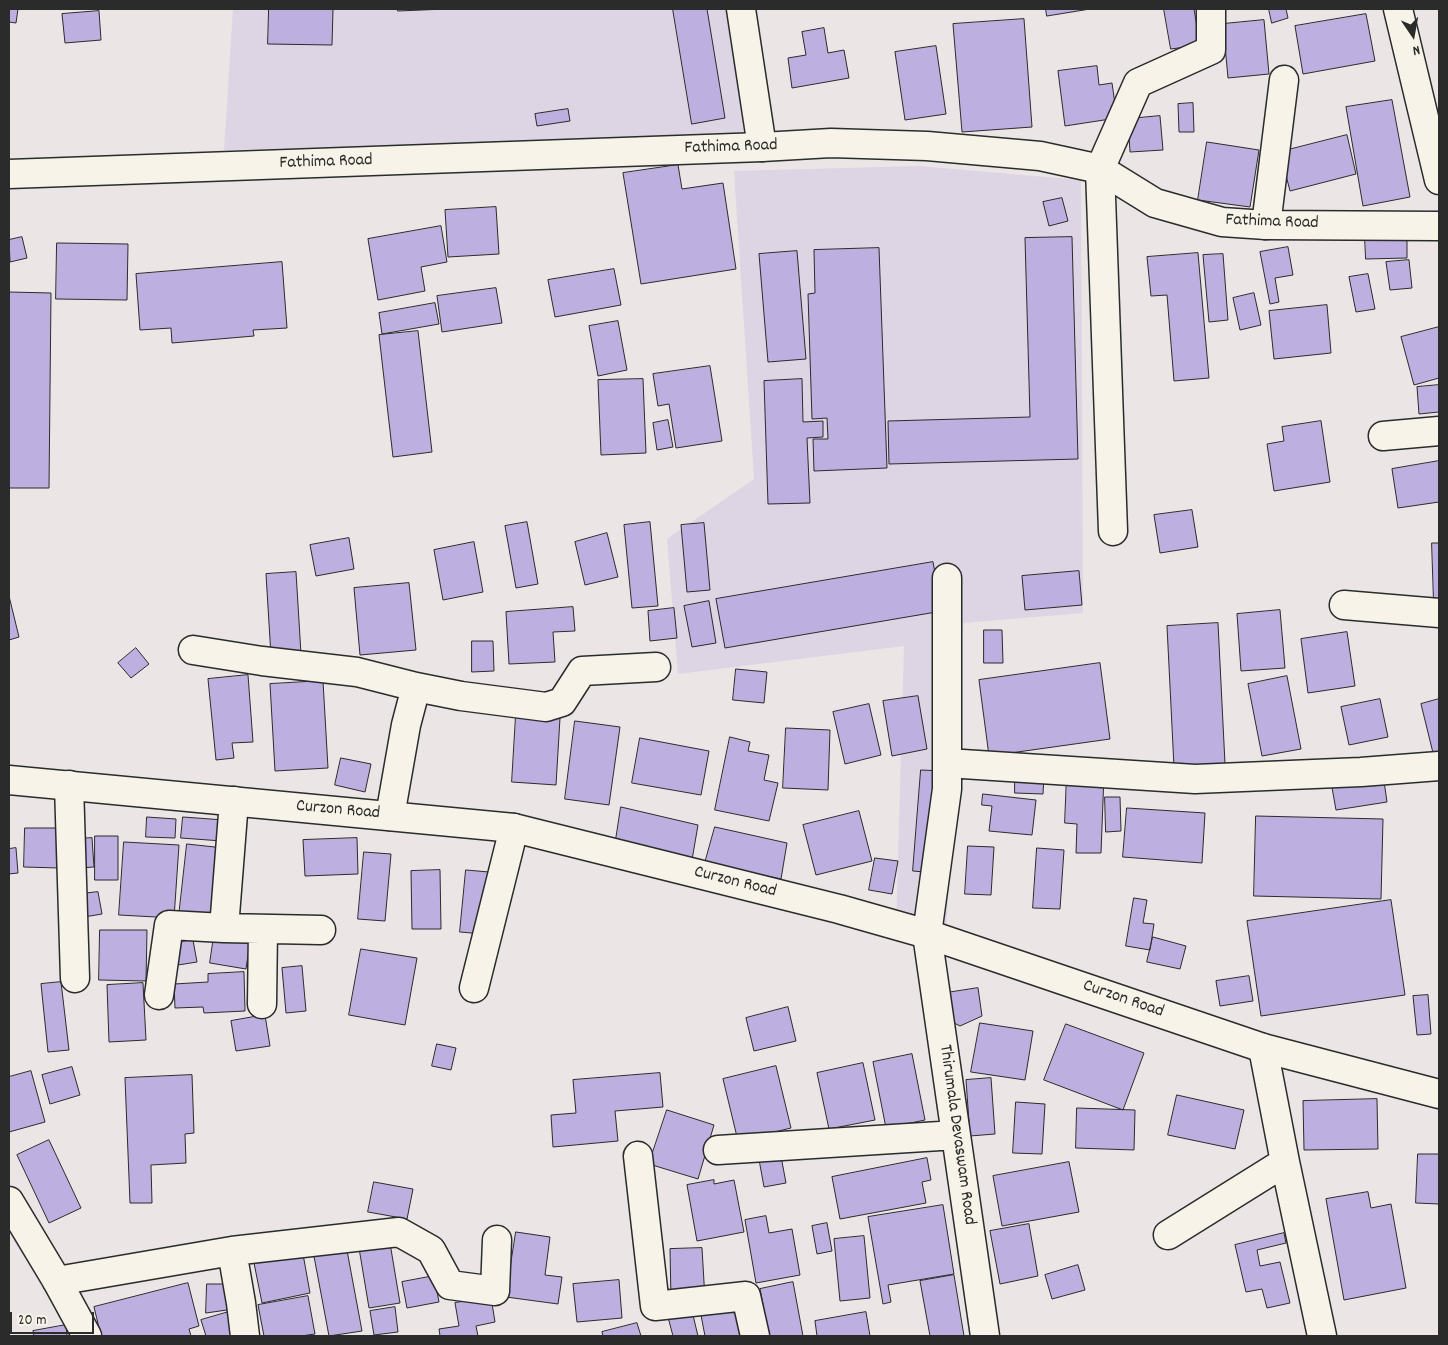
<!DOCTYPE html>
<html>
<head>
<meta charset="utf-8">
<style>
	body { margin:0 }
	#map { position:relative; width:1448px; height:1345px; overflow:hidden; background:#ebe5e6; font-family:Dekko,sans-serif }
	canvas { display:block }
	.frame { position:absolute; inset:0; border:10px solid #2b2b2b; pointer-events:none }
	.north { position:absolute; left:1388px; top:10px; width:50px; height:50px; -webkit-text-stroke:4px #f7f3e8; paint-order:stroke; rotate:168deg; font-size:14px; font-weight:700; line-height:20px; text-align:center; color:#2b2b2b }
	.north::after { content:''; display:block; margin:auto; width:18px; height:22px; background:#2b2b2b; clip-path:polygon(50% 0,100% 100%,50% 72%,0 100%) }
	.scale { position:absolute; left:10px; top:1312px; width:84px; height:22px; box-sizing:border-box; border:2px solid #2b2b2b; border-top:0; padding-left:6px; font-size:15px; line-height:18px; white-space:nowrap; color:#2b2b2b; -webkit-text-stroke:4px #f7f3e8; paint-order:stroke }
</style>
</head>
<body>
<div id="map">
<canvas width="1448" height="1345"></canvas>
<div class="frame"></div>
<div class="north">N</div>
<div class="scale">20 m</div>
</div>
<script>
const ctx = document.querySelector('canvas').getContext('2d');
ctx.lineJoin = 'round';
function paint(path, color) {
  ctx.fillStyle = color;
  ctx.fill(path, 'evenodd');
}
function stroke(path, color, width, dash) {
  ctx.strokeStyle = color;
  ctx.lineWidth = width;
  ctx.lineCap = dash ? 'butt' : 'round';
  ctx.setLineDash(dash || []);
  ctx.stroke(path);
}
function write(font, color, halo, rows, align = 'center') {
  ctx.font = font + ' Dekko,sans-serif';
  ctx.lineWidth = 4;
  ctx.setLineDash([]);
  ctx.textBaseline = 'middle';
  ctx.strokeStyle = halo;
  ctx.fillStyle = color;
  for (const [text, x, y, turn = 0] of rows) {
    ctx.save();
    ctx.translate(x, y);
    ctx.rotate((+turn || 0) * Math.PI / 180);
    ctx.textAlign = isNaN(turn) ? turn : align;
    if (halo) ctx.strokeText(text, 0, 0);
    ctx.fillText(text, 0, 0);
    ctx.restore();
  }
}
const built = new Path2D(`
	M233,9H732L744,139L224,150Z
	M919,166L1081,180L1083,613L963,623L946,934L896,928L904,646L678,674L667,539L754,479L734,171Z`);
const building = new Path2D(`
	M9,9H18L16,23L9,22Z
	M269,9H333L332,45L268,44Z
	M398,9H446L398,11Z
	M673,9H707L725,118L692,124Z
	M1046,9H1090L1047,16Z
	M1164,9H1194L1200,45L1171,49Z
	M1269,9H1286L1288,18L1272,23Z
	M99,11L101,40L65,43L62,14Z
	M1366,14L1375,61L1303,74L1295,26Z
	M1024,19L1032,127L962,132L953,24Z
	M1264,20L1269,74L1228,78L1223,24Z
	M824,28L828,53L844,50L849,78L792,88L788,58L806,55L802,32Z
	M936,46L946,114L905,120L895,52Z
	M1097,66L1099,85L1112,83L1117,118L1065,126L1058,71Z
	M1392,100L1410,197L1363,206L1346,107Z
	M1193,103L1194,132H1179L1178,104Z
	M568,109L570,121L537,126L535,114Z
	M1160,116L1163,150L1130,152L1128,119Z
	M1347,135L1356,174L1290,191L1280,152Z
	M1207,142L1259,150L1250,207L1198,200Z
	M678,165L682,189L723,183L736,269L641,284L623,173Z
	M1062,198L1068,221L1049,226L1043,202Z
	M496,207L499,254L448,257L445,210Z
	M441,226L447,262L421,267L425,291L378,300L368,239Z
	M22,237L27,258L10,262L9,240Z
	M1072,237L1078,459L889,464L888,421L1030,417L1025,238Z
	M1365,238H1407V258L1366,259Z
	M57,243L128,244L127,300L56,299Z
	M1288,247L1293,275L1275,278L1279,302L1270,304L1260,252Z
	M879,248L887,468L814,471L813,439H828L827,418L812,419L808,294L815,293L814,250Z
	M797,251L806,359L768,362L759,254Z
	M1198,253L1209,378L1174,381L1167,295L1151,296L1147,257Z
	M1223,254L1228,320L1209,322L1203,255Z
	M1409,260L1412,288L1390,290L1386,262Z
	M282,262L287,328L253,330L254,336L172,343L171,328L140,330L136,274Z
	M614,269L621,305L555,317L548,280Z
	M1368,274L1375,309L1356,312L1349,277Z
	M496,288L502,323L442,332L437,296Z
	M9,292L51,293L49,488H9Z
	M1254,293L1261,325L1240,330L1233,298Z
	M435,303L439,324L382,334L379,313Z
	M1327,305L1331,353L1274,359L1269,311Z
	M618,321L627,370L598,376L589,326Z
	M1439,327V378L1414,385L1401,337Z
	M418,331L432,452L393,457L379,335Z
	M710,366L722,441L676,448L669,404L658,406L653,374Z
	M643,379L646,453L601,455L598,380Z
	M802,379L803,422L823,421V437L807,438L810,503L768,504L764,381Z
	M1439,385V412L1419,414L1417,387Z
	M668,420L673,447L657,450L653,423Z
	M1321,421L1330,482L1274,491L1267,444L1284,441L1282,427Z
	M1439,461V502L1398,508L1392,469Z
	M1192,510L1198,547L1160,553L1154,515Z
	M527,522L538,584L516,588L505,526Z
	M650,522L658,606L632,608L624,525Z
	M704,523L710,590L687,592L681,525Z
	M607,533L618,577L585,585L575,542Z
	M349,538L354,569L316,576L310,545Z
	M474,542L483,592L443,600L434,550Z
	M1432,543H1439V604H1434Z
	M933,562L942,611L725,648L716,599Z
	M1079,571L1082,605L1025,610L1022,576Z
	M296,572L301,654L271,656L266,574Z
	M409,583L416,650L360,655L354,588Z
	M9,596L19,637L9,640Z
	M709,601L716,643L692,647L684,606Z
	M573,607L575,631L553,632L555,662L509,664L506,612Z
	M674,608L677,638L650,641L648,611Z
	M1280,610L1285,668L1241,671L1237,614Z
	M1218,623L1225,764L1174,767L1167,626Z
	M984,630H1002L1003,663H984Z
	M1347,632L1355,686L1308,693L1301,639Z
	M472,641H493L494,671L472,672Z
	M136,648L149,664L131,678L118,663Z
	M1100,663L1110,739L989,756L979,680Z
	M736,669L767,672L764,703L733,700Z
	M248,675L253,742L232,743L234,758L216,760L208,679Z
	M1287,676L1301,749L1262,756L1248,684Z
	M323,681L328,768L275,771L270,684Z
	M918,696L927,749L892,756L883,701Z
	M1380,699L1388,737L1349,745L1341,707Z
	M1439,699V756L1434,757L1421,704Z
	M869,704L881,755L845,764L833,712Z
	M516,715L560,718L556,785L512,782Z
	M575,721L620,727L609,805L565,799Z
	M786,728L830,730L828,790L783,788Z
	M730,737L750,742L748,751L769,755L764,780L778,783L769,821L715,810Z
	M640,738L709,751L701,795L632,783Z
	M341,758L371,764L365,792L335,785Z
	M921,770L943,771L935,873L913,871Z
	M1015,774L1044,775L1043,794L1015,793Z
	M1067,774L1104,775L1101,853H1076L1077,824L1065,823Z
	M1383,774L1387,802L1336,810L1331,782Z
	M983,794L1036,800L1032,835L989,831L992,806L982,805Z
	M1105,797H1120L1121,831L1106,832Z
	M621,807L698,825L692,860L615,846Z
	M1127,808L1205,813L1202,863L1123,857Z
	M859,811L872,861L816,875L803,825Z
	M1256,816L1383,819L1381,899L1254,896Z
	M147,817L176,819L175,838L146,837Z
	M183,817L224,820L222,841L181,838Z
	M715,827L787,843L781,879L705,863Z
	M25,828H60L59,868L24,867Z
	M95,836H118V880H95Z
	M92,838L94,867L79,868L77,839Z
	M357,838L358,874L305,876L303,840Z
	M124,842L179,845L174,918L119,915Z
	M187,844L224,848L216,920L179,916Z
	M968,846L994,847L991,895L965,894Z
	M16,848L18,873L9,874V849Z
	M1037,848L1064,850L1060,909L1033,908Z
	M364,852L391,854L385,921L358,919Z
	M875,858L898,861L892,894L869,890Z
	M440,870L441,929H412L411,871Z
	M466,870L489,872L483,934L460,932Z
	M98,892L102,914L84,917L81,894Z
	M1134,898L1147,900L1143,923L1154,924L1150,950L1126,946Z
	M1391,900L1405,995L1261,1016L1247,921Z
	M215,929L251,935L246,969L210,963Z
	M100,930H147L146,981L99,980Z
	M1153,937L1186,946L1180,969L1147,962Z
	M193,940L197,962L178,965L174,943Z
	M361,949L417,958L405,1025L349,1015Z
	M302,966L306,1011L286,1013L282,968Z
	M244,972L245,1011L204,1013L203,1007L175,1008L174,984L208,982V974Z
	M1249,976L1253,1001L1220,1006L1216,981Z
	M61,982L69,1050L48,1052L41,984Z
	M143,983L146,1040L109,1042L107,985Z
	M978,988L982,1016L960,1026L950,1021L946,993Z
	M1428,995L1431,1034L1417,1035L1413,996Z
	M788,1007L796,1041L754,1051L746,1018Z
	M265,1015L270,1046L236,1051L231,1021Z
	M980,1023L1033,1031L1025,1080L971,1072Z
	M1066,1024L1144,1053L1123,1110L1044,1080Z
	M437,1044L456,1048L451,1070L432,1066Z
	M912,1054L925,1120L886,1128L873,1062Z
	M863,1063L875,1120L829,1129L817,1073Z
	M776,1066L791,1128L738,1141L723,1079Z
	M72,1067L80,1095L50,1104L42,1075Z
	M31,1071L45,1122L9,1132V1077Z
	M660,1073L663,1107L615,1111L618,1141L553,1147L551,1115L576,1113L573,1080Z
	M192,1075L194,1133L185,1134L186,1163L151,1165L152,1203H130L125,1078Z
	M991,1078L995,1134L970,1136L966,1080Z
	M1177,1095L1244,1110L1235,1149L1168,1135Z
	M1377,1099L1378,1149L1304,1150L1303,1101Z
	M1016,1102L1045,1104L1042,1154L1013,1153Z
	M1077,1108L1135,1110L1134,1150L1076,1148Z
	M667,1110L714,1125L698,1179L649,1164Z
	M49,1140L81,1208L49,1223L17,1155Z
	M780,1151L786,1183L764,1187L758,1154Z
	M1418,1154H1439V1204L1416,1203Z
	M927,1158L931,1180L922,1182L926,1203L840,1219L832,1177Z
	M1069,1162L1079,1212L1002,1226L993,1176Z
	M714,1180V1184L734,1180L744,1232L697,1241L687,1185Z
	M374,1182L413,1189L407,1219L368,1212Z
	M1368,1192L1371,1208L1391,1204L1406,1288L1344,1300L1326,1199Z
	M943,1205L954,1274L888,1285L891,1302L883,1304L868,1217Z
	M766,1216L769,1233L792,1229L800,1275L756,1283L745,1220Z
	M827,1223L832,1251L817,1254L812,1226Z
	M1029,1224L1038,1276L1000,1284L990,1231Z
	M516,1232L550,1237L545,1275L562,1277L558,1304L506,1297Z
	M1284,1233L1286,1243L1257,1250L1260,1266L1280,1262L1290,1303L1267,1308L1262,1289L1246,1292L1235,1245Z
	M864,1236L870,1298L840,1301L834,1239Z
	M389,1237L400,1303L369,1308L358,1242Z
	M346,1245L362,1331L329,1336L313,1251Z
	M702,1248L705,1299L671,1300L670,1249Z
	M303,1254L310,1293L262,1303L254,1263Z
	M1078,1265L1085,1290L1052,1299L1045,1275Z
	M954,1275L964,1336H930L920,1281Z
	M434,1276L439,1302L407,1308L402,1282Z
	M619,1280L622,1318L577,1322L573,1284Z
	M793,1282L803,1336H769L760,1289Z
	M188,1283L199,1326L189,1329L191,1336H101L94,1307Z
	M207,1284H226L227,1310L206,1313Z
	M308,1296L315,1334L301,1336H264L258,1305Z
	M491,1297L495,1322L476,1326L478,1336H440L439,1329L459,1326L455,1303Z
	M740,1303L746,1336H705L700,1310Z
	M395,1307L398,1332L374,1335L370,1311Z
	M232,1311L239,1336H206L201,1320Z
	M692,1311L698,1336H673L668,1317Z
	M866,1312L870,1336H817L815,1321Z
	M637,1323L641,1336H603L602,1332Z
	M66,1325L67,1336H34L33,1331Z`);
const minor = new Path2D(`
	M741,9L762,147
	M1266,225L1284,80
	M1383,436L1439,431
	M1113,531L1100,169L1138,83L1211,50V9
	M947,578V789L927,934L985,1336
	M1344,605L1439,613
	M193,650L262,661L357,672L416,687L461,696L546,707L562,702L582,671L656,667
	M947,763L1195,779L1361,772L1439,766
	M69,785L75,978
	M390,816L406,725L416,687
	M224,928L321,930
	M474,988L514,828
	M159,995L169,925L224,928L234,801
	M262,1004L263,929
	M1263,1048L1285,1162L1322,1336
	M718,1150L956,1135
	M638,1156L655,1306L746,1296L755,1336
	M1168,1235L1285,1162
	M232,1251L241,1303L245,1336
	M57,1281L232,1251L399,1232L431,1250L450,1285L495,1291L497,1240`);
const tertiary = new Path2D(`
	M1398,9L1439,180
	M9,174L762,147L831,143L927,146L1040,156L1100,169L1155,203L1222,222L1266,225L1439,226`);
const secondary = new Path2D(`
	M9,780L514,828L839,909L927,934L1263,1048L1439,1094
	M9,1201L57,1281L87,1336`);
const streetNames = [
	["Fathima Road",731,148,-2],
	["Fathima Road",326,163,-2],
	["Fathima Road",1272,223,2],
	["Curzon Road",338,811,5],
	["Curzon Road",735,883,14],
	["Curzon Road",1123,1000,19],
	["Thirumala Devaswam Road",956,1135,82]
];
paint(built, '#ddd5e4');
paint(building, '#bdafe0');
stroke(building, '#2b2b2b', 1);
stroke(minor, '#2b2b2b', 31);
stroke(tertiary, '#2b2b2b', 31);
stroke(secondary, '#2b2b2b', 31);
stroke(minor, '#f7f3e8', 28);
stroke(tertiary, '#f7f3e8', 28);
stroke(secondary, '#f7f3e8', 28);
write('18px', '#2b2b2b', '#f7f3e8', streetNames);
</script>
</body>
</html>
